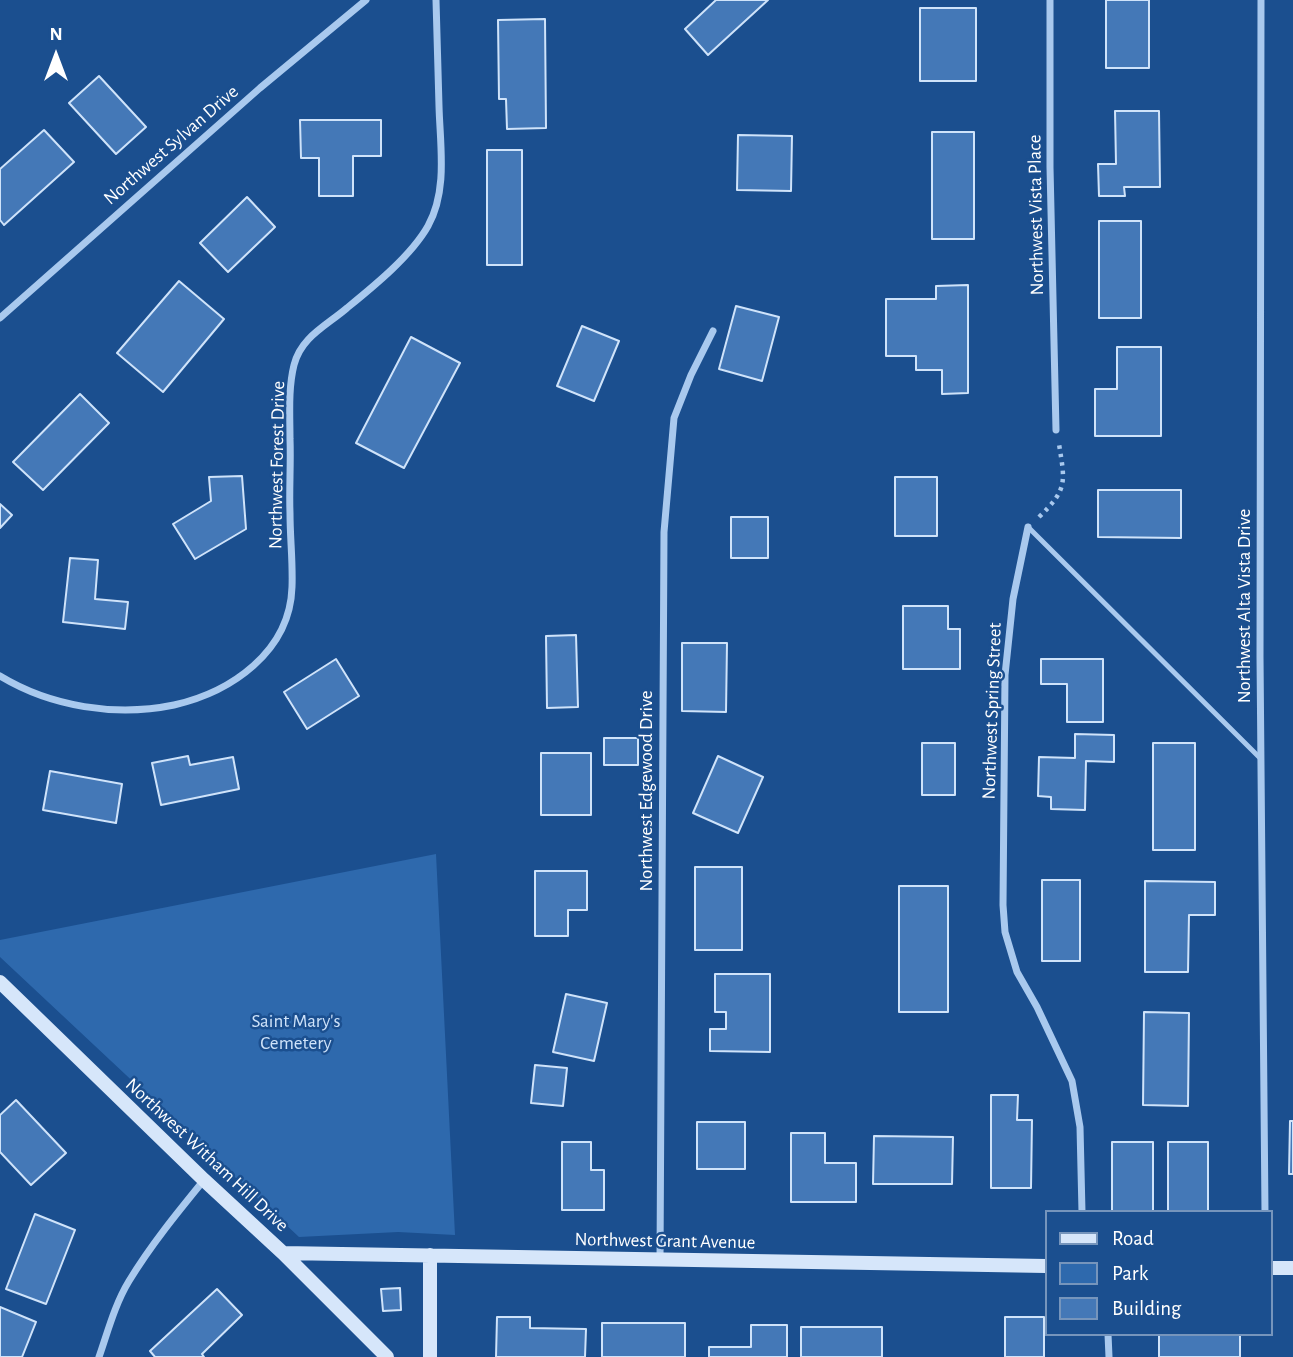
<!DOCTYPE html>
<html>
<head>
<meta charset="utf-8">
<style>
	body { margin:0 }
	#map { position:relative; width:1293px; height:1357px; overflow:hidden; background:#1b4f8f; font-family:"Alegreya Sans",sans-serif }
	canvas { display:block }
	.legend { position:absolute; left:1045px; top:1210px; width:228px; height:126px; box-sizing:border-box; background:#1b4f8f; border:2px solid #7695bc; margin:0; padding:9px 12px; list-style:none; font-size:21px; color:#fff }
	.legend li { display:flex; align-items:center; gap:14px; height:35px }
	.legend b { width:35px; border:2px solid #7695bc }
	.north { position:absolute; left:21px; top:21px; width:70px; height:70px; -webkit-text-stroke:5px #1b4f8f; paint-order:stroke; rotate:0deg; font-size:19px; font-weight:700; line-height:28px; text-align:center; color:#fff }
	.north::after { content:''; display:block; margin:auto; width:24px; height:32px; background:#fff; clip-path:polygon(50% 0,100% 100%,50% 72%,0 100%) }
</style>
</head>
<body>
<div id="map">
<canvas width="1293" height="1357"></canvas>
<ul class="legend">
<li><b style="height:9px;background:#d6e6fa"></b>Road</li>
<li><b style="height:19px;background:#2e69ad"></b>Park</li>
<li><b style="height:19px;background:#4478b7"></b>Building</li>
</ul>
<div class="north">N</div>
</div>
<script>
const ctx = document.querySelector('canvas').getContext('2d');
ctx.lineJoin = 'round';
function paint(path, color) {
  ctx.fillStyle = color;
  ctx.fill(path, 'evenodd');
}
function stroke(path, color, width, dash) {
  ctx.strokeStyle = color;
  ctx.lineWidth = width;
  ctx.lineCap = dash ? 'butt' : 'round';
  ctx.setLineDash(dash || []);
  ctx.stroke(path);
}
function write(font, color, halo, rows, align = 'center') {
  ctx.font = font + ' "Alegreya Sans",sans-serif';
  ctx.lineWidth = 5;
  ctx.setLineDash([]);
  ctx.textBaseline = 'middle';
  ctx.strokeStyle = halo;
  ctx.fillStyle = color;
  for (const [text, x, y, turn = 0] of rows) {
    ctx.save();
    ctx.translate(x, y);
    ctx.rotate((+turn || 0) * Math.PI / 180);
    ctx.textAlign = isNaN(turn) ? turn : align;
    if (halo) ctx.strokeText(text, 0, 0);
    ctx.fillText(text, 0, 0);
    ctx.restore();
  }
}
const green = new Path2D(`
	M436,854L455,1235L398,1232L299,1237L0,957V940Z`);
const building = new Path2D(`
	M716,0H768L708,55L685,29Z
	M1106,0H1149V68H1106Z
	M920,8H976V81H920Z
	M545,19L546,128L507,129L506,99H499L498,20Z
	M99,76L146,127L116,154L69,103Z
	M1115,111H1159L1160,187H1124L1125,196H1099L1098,164H1116Z
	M300,120H381V156H353V196H319V158H301Z
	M44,130L74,162L4,225L0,220V169Z
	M932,132H974V239H932Z
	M738,135L792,136L791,191L737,190Z
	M487,150H522V265H487Z
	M247,197L275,227L228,272L200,243Z
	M1099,221H1141V318H1099Z
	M179,281L224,319L163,392L117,353Z
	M968,285V393L942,394V370H916V356H886V299H936V286Z
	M736,306L779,317L762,381L719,369Z
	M582,326L619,341L594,401L557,386Z
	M411,337L460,363L404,468L356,443Z
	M1117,347H1161V436H1095V389H1117Z
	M80,394L109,423L43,490L13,462Z
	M242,476L246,529L195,559L173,524L211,501L209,477Z
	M895,477H937V536H895Z
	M1098,490H1181V538L1098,537Z
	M0,504L12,515L0,528Z
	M731,517H768V558H731Z
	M70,558L98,560L95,599L128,602L125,629L63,622Z
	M903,606H948V629H960V669H903Z
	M576,635L578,707L547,708L546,636Z
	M682,643H727L726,712L682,711Z
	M336,659L359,696L307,729L284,692Z
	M1041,659H1103V722H1067V684H1041Z
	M1075,734L1114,735V762L1086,761L1085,810L1051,809V797L1038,796L1039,757L1075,758Z
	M604,738H638V765H604Z
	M922,743H955V795H922Z
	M1153,743H1195V850H1153Z
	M541,753H591V815H541Z
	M188,756L190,765L233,757L239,789L161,805L152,763Z
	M718,756L763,777L738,833L693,813Z
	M50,771L122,784L116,823L43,810Z
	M695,867H742V950H695Z
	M535,871H587V910H568V936H535Z
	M1042,880H1080V961H1042Z
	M1145,881L1215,882V915H1189L1188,972H1145Z
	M899,886H948V1012H899Z
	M715,974H770V1052L710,1051V1029H726V1012H715Z
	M566,994L607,1003L594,1061L553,1052Z
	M1144,1012L1189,1013L1188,1106L1143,1105Z
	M535,1065L567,1068L563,1106L531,1103Z
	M991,1095H1018L1017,1120H1032L1031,1188H991Z
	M16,1100L66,1153L31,1185L0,1152V1115Z
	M1290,1121H1293V1174H1289Z
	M697,1122H745V1169H697Z
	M791,1133H825V1163H856V1202H791Z
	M874,1136L953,1137L952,1184H873Z
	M562,1142H591V1170H604V1210H562Z
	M1112,1142H1153V1212H1112Z
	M1168,1142H1208V1212H1168Z
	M35,1214L75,1230L46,1304L6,1289Z
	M400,1288L401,1310L383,1311L381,1289Z
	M217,1289L242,1315L202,1354L204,1357H155L150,1351Z
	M0,1307L36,1322L22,1357H0Z
	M497,1317H530V1328L586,1329L585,1357H496Z
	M1005,1317H1044V1357H1005Z
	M602,1323H685V1357H602Z
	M751,1325H787V1357H709V1347H751Z
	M801,1327H882V1357H801Z
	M1159,1334H1240V1357H1159Z`);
const path = new Path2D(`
	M1039,517C1068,489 1065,482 1059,444`);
const lane = new Path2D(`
	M1028,527L1261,759`);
const street = new Path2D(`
	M1050,0V167L1056,430
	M1261,0L1260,656L1265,1212
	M0,318L260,88L366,0
	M1028,527L1013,599L1005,675L1003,905L1005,932L1017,972L1037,1007L1072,1081L1080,1127L1082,1212
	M0,676C51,707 116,717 174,705C231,692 290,652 292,587C293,563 290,538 290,513C289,489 291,464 290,439C290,415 288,389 294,365C301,337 326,326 347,308C374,286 411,256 428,226C448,190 440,145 439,106C438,71 437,35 436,0
	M660,1259L664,532L674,418L691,375L713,331
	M1108,1334L1109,1357
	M99,1357C108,1331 115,1304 129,1281C151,1245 177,1213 204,1180`);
const secondary = new Path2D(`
	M0,982L204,1180L283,1253L387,1357
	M283,1253L1046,1266
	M430,1255V1357
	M1270,1268H1293`);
const streetNames = [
	["Northwest Sylvan Drive",171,145,-41],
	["Northwest Vista Place",1036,215,-91],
	["Northwest Forest Drive",277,465,-89],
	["Northwest Alta Vista Drive",1244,606,-90],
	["Northwest Spring Street",992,711,-88],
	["Northwest Edgewood Drive",646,791,-90],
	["Northwest Witham Hill Drive",207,1155,43],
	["Northwest Grant Avenue",665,1241,1]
];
const parkNames = [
	["Saint Mary's",296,1021],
	["Cemetery",296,1043]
];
paint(green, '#2e69ad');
paint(building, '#4478b7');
stroke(building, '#cfe3fa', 2);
stroke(path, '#a9c9ee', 4.5, [3.5, 5]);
stroke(lane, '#a9c9ee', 5);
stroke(street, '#a9c9ee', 7);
stroke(secondary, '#d6e6fa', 14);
write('19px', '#fff', '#1b4f8f', streetNames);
write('19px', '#cfe3fa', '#1b4f8f', parkNames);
</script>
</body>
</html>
